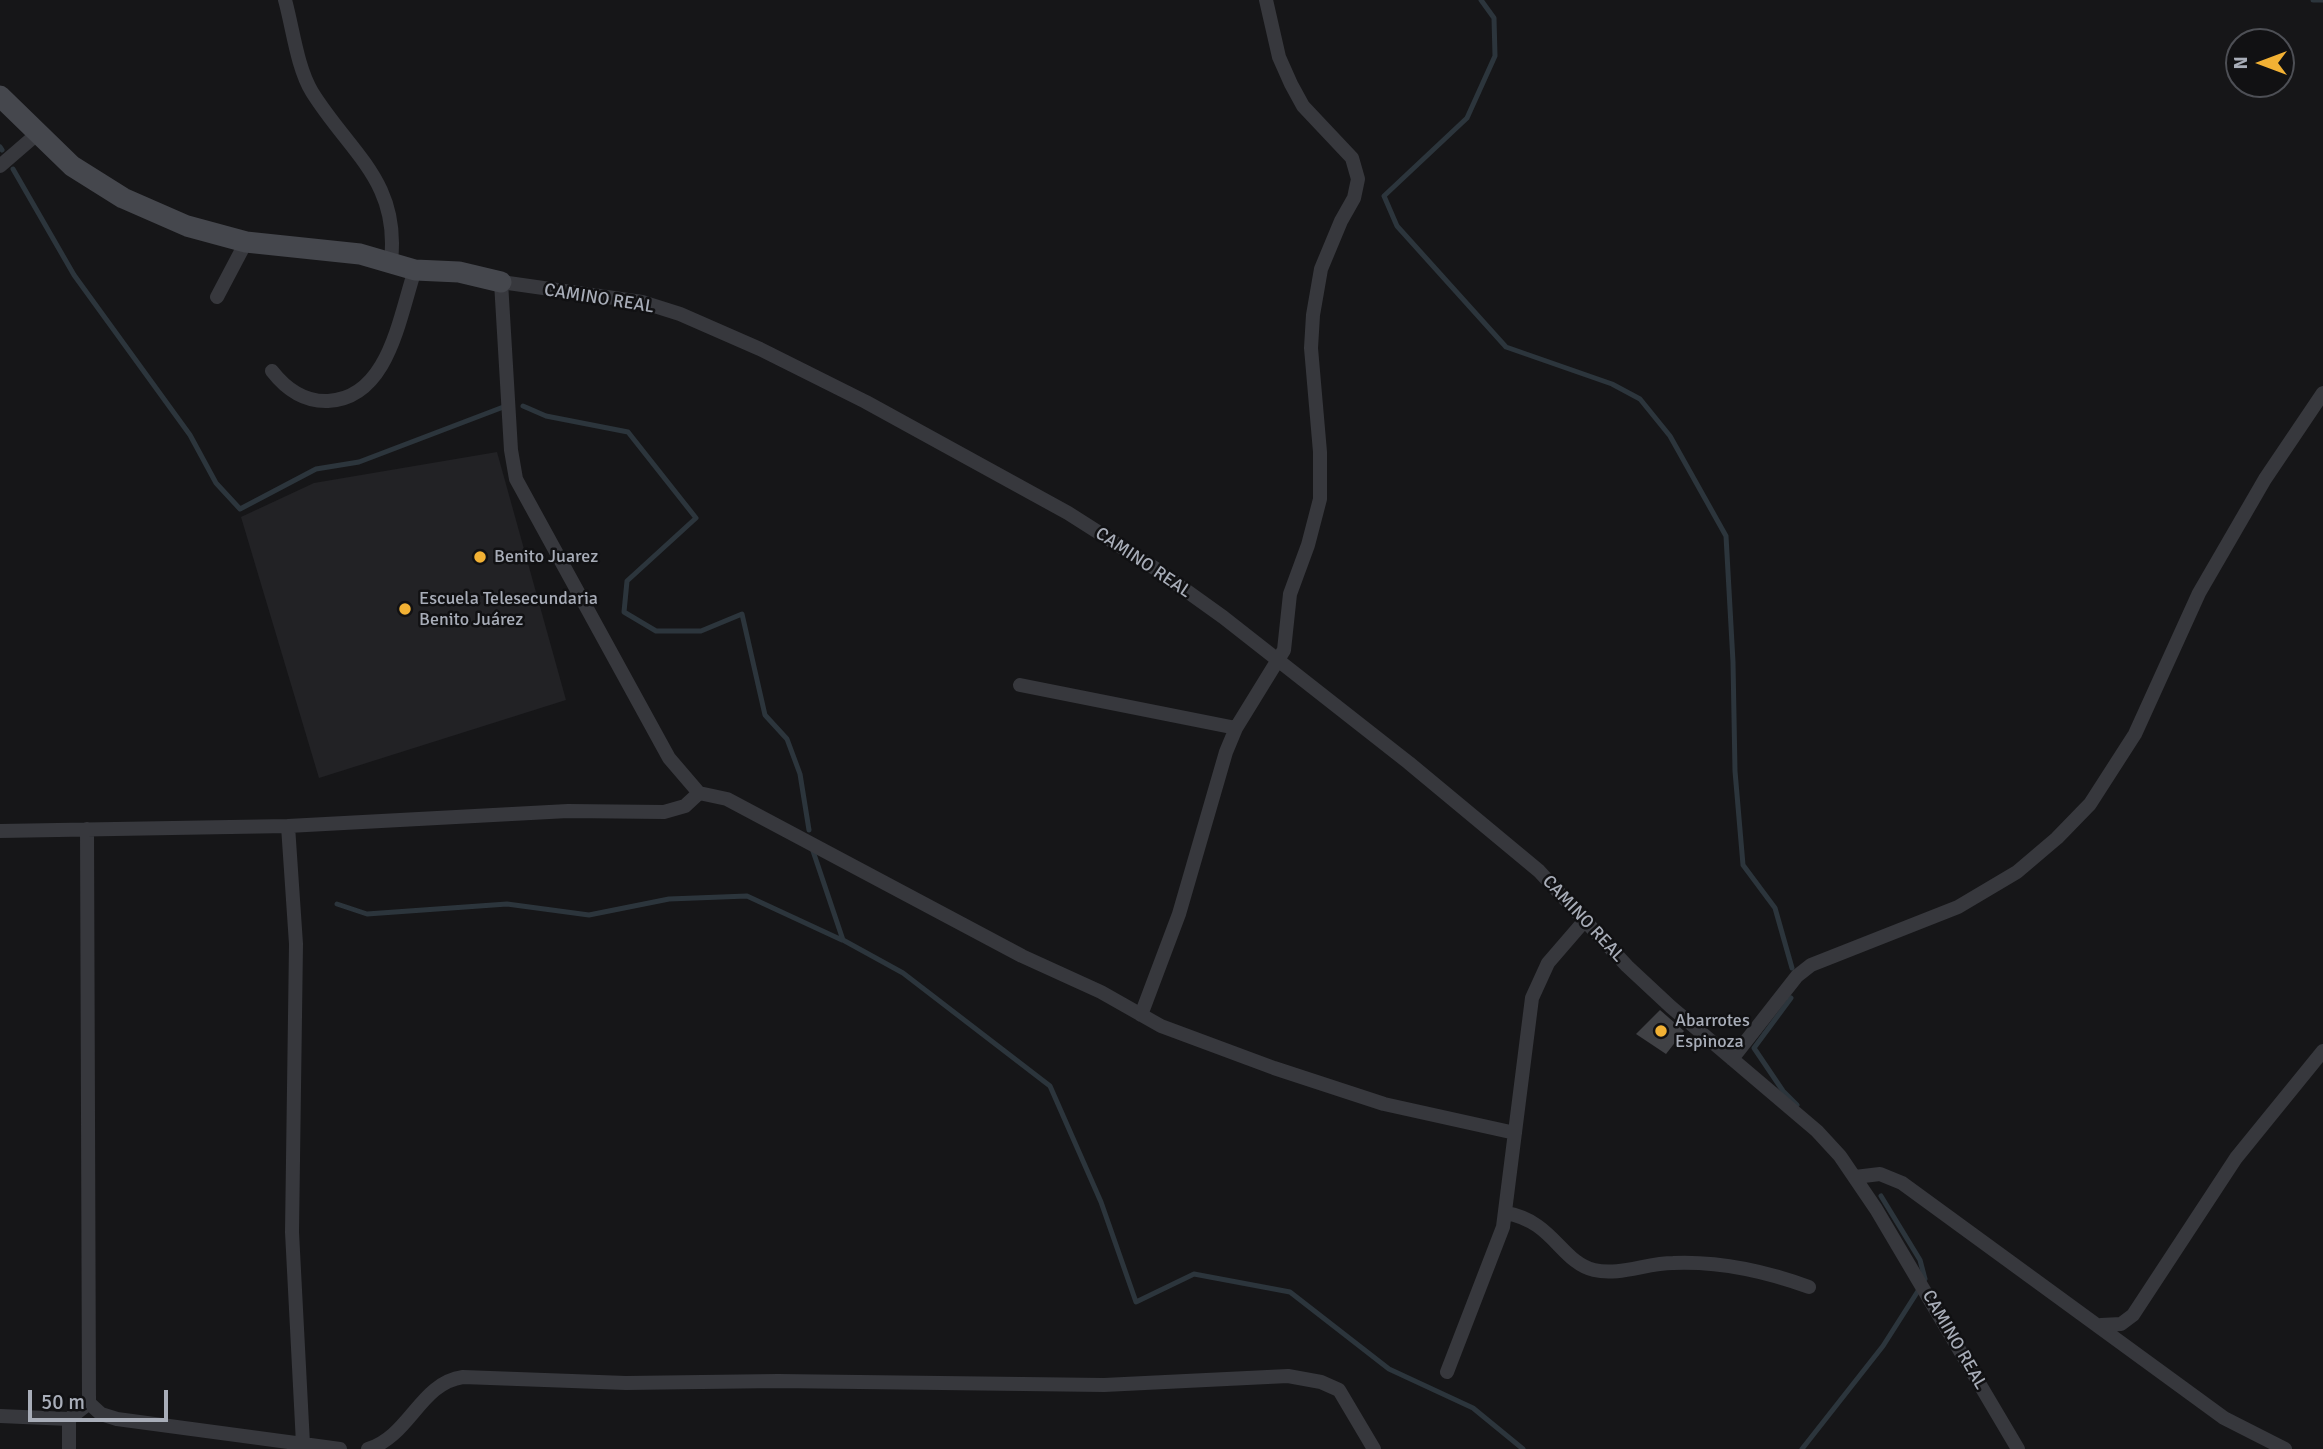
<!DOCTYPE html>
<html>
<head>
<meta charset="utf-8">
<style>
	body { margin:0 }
	#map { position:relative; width:2323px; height:1449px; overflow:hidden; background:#161618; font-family:Signika,sans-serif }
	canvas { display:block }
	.north { position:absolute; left:2225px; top:28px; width:70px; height:70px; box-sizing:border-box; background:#111113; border:2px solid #4d4f55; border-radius:50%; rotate:270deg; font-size:19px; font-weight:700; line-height:28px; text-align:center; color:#a8adb8 }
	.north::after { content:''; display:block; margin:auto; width:24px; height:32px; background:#f2b134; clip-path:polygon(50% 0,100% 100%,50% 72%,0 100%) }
	.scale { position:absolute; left:28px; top:1390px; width:140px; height:32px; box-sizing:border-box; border:4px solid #a8adb8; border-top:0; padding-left:9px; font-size:21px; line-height:24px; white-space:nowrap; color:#a8adb8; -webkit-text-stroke:5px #111113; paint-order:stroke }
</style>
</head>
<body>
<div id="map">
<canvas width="2323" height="1449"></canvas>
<div class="north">N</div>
<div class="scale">50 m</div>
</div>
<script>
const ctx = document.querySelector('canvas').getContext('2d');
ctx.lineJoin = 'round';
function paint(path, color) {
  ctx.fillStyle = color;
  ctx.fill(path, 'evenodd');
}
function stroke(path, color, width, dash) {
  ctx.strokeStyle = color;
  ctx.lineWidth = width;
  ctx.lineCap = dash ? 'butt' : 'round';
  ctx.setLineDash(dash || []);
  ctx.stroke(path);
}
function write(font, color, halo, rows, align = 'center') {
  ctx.font = font + ' Signika,sans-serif';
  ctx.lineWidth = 5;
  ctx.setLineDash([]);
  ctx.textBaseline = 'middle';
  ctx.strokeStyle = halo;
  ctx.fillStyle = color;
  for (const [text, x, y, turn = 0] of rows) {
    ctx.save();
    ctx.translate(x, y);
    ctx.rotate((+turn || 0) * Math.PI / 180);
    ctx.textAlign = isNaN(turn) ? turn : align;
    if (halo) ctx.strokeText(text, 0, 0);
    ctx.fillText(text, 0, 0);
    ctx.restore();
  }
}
const built = new Path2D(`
	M497,452L566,700L319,778L241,517L314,483Z`);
const stream = new Path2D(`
	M1481,0L1494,18L1495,56L1467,118L1384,196L1397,226L1506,347L1612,384L1640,399L1670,436L1726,536L1733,662L1735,771L1743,865L1775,908L1792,968
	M2313,0H2323
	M0,147L2,150
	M13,169L74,275L190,435L216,483L240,509L316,469L359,462L506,406
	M523,406L546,416L628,432L696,518L627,581L624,612L656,631H701L742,614L765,715L787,739L800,774L809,830
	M813,851L843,940L903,973L1050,1086L1101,1202L1136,1302L1194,1274L1290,1292L1389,1369L1473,1408L1523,1449
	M337,904L367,914L507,904L589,915L669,899L747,896L842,940
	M1791,998L1754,1048L1783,1091L1797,1105
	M1881,1196L1920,1260L1925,1279
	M1802,1449L1883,1346L1918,1291`);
const building = new Path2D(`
	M1660,1010L1684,1031L1666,1054L1636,1034Z`);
const street = new Path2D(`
	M285,0C293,29 297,67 312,92C350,153 400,181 391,261
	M0,166L37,134
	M217,297L246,242
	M272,371C286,389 304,402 328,401C389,398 399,317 415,270
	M1020,685L1236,728
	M87,829L89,1403L101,1414L117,1419L303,1444L292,1232L296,944L288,826
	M0,831L288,826L568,811L664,812L685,806L699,793
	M1141,1015L1179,914L1226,752L1236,728L1284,650L1290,594L1308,545L1320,499V452L1311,348L1313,315L1321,269L1341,221L1354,198L1358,179L1352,158L1303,106L1291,84L1279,57L1266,0
	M1732,1059L1797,976L1811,965L1958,907L2017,872L2057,838L2090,804L2135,734L2199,593L2265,479L2323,393
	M1515,1133L1384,1104L1274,1068L1161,1026L1101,992L1022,956L727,799L699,793L669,758L516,479L511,450L501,282L642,302L680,314L760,349L866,402L1068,513L1156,569L1223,617L1409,763L1539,871L1627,966L1671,1007L1817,1131L1840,1156L1876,1209L2018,1449
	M1855,1177L1880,1174L1902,1183L2224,1418L2285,1449
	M1506,1213C1553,1221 1561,1262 1594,1270C1619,1276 1647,1263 1673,1263C1720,1261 1765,1271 1809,1287
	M2101,1325L2121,1324L2133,1315L2236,1158L2323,1051
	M1447,1372L1503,1227L1532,998L1548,963L1586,919
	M0,1416L69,1419L89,1403
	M69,1419V1449
	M303,1444L340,1449
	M368,1449C410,1436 420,1383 463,1377L626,1383L778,1381L1104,1385L1288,1376L1321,1382L1339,1390L1374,1449`);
const secondary = new Path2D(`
	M0,96L72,166L123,198L187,226L246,242L360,254L415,270L459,272L501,282`);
const markers = [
	[480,557,7,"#f2b134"],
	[405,609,7,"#f2b134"],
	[1661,1031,7,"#f2b134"]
];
const streetNames = [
	["CAMINO REAL",599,299,9],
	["CAMINO REAL",1143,563,34],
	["CAMINO REAL",1583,919,47],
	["CAMINO REAL",1954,1340,60]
];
const poiNames = [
	["Benito Juarez",494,557],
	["Escuela Telesecundaria",419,599],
	["Benito Juárez",419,620],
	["Abarrotes",1675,1021],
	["Espinoza",1675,1042]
];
paint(built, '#222225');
stroke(stream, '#2c353c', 5);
paint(building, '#404145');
stroke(street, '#37383d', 14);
stroke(secondary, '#45474d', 21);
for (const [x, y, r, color] of markers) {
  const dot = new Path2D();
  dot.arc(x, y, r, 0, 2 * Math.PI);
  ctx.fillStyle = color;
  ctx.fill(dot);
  stroke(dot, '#111113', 2.5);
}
write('18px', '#a8adb8', '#111113', streetNames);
write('18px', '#a8adb8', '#111113', poiNames, 'left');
</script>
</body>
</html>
